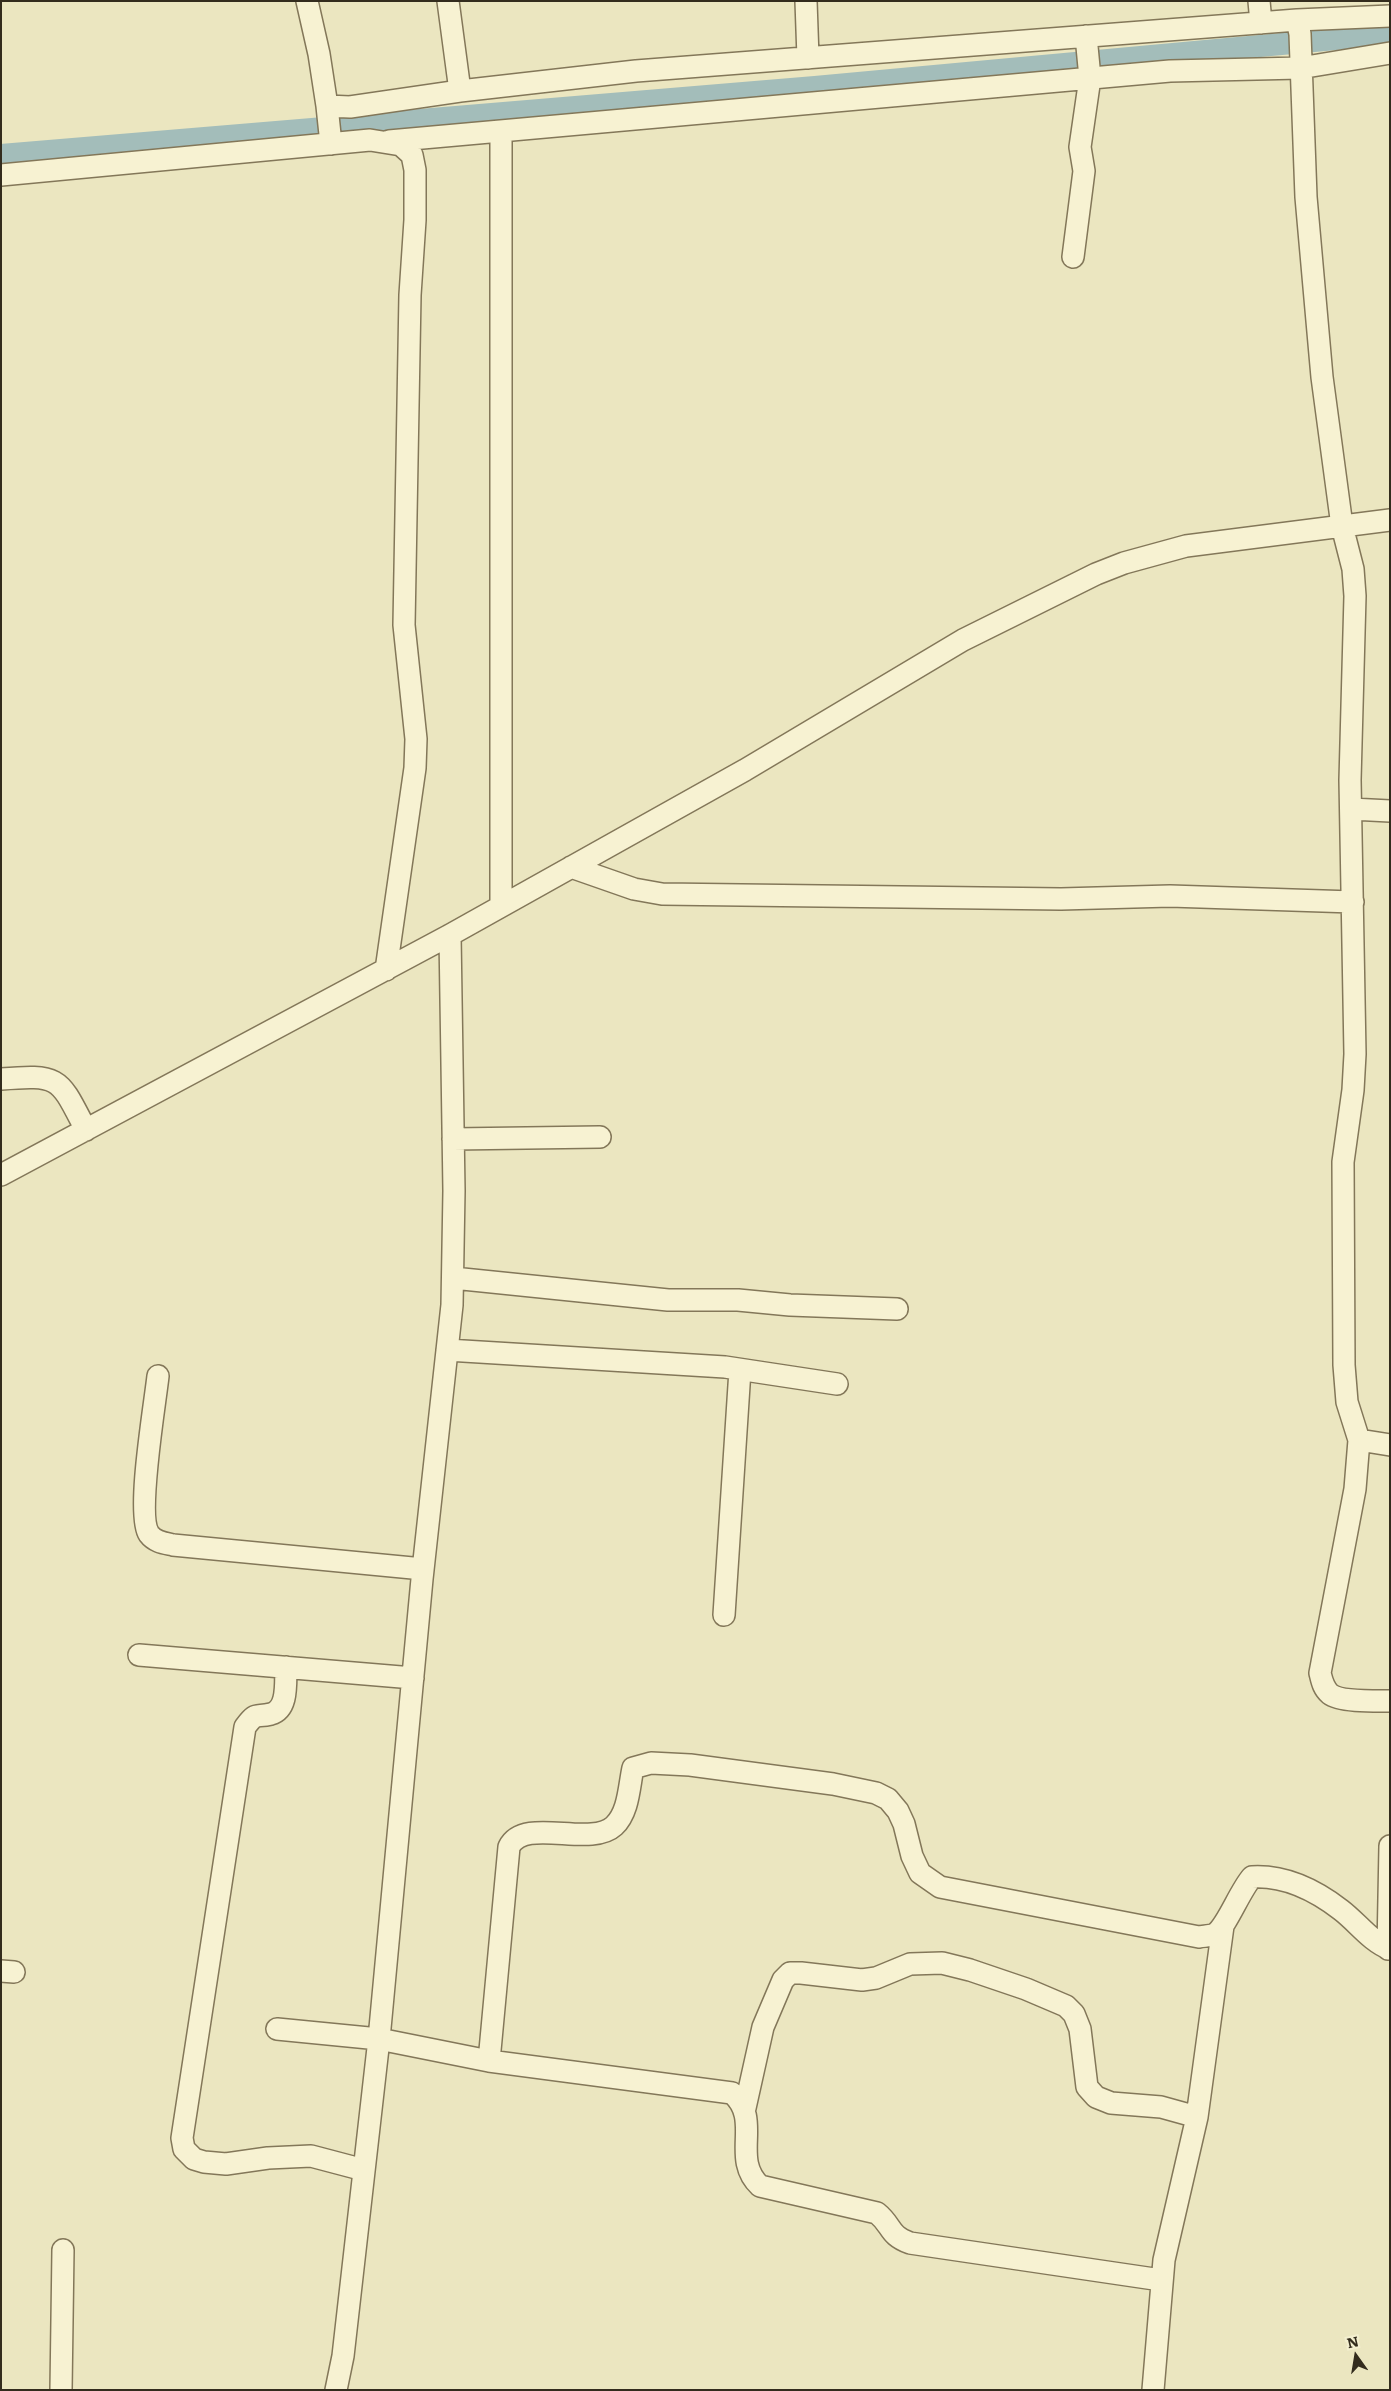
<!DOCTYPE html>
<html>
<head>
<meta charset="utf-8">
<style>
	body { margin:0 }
	#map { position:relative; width:1391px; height:2391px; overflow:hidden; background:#ebe6c0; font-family:Literata,serif }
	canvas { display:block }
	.frame { position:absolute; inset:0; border:2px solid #332c1d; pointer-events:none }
	.north { position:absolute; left:1331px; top:2331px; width:50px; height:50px; -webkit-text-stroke:4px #f3efcf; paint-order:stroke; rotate:347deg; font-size:14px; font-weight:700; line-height:20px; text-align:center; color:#332c1d }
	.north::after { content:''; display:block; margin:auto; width:18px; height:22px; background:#332c1d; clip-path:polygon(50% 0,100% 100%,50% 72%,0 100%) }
</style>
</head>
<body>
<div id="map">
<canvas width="1391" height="2391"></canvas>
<div class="frame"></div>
<div class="north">N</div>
</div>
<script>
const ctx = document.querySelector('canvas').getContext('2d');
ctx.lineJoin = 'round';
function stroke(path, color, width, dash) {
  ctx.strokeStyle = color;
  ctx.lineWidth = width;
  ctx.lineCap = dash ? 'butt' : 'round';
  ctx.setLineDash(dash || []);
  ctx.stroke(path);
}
const canal = new Path2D(`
	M1,155L815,87L1390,34`);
const street = new Path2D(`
	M307,1L319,54L327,106L350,107L460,91L636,71L1297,20L1390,16
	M448,1L460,91
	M806,1L808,58
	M1259,1L1261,23
	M1297,20L1300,34L1306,197L1322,377L1342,526L1353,569L1355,596L1350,780L1355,1054L1353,1090L1343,1162L1344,1365L1347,1402L1359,1440L1355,1489L1320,1673C1322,1681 1323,1688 1330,1694C1340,1702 1376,1701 1390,1701
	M327,106L331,144
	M389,141L1170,71L1300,68L1390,53
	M1,175L370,140L401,145L412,155L415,170V220L410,295L404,625L416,739L415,768L386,970
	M1073,257L1084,171L1080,147L1090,78L1086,36
	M1351,809L1390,811
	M571,867L634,889L662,894L1061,899L1170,896L1353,902
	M501,906V131
	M1,1079C61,1074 59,1078 86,1130
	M453,1139L600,1137
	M1,1175L450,935L745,770L963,640L1096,574L1124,563L1186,546L1390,520
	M453,1278L668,1300H738L790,1305L897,1309
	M447,1350L725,1367L837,1384
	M158,1376C155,1404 136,1515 149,1534C155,1542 164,1543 173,1545L423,1569
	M1359,1440L1390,1445
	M724,1615L740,1370
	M139,1655L413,1678
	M286,1667C285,1681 289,1709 271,1714C255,1718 257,1711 245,1727L182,2138L184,2149L194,2159L204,2162L226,2164L268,2158L311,2156L364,2170
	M1388,1949L1390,1846
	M1,1971L14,1972
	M277,2029L379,2039L489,2061L732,2093C763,2120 730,2158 760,2186L877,2213C893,2226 888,2235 910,2243L1161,2280
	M489,2061L509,1847C524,1816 590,1848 614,1826C629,1812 629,1786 633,1768L651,1763L690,1765L833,1784L876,1793L888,1799L898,1811L904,1824L912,1856L920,1873L940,1887L1199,1937C1204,1936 1211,1936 1215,1934C1227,1926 1239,1892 1252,1877C1286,1875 1315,1890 1341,1910C1358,1923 1370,1941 1390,1949
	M745,2108L763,2027L783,1980L790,1973H801L862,1980L876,1978L910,1964L942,1963L970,1970L1026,1989L1066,2006L1074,2014L1080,2029L1087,2087L1096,2097L1111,2103L1161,2107L1197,2117
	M61,2390L63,2250
	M336,2390L343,2356L379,2039L422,1579L452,1305L454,1191L450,935
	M1153,2390L1164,2260L1197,2117L1223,1926`);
stroke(canal, '#a3bdba', 22);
stroke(street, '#837759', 24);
stroke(street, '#f7f2d2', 21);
</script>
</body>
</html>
